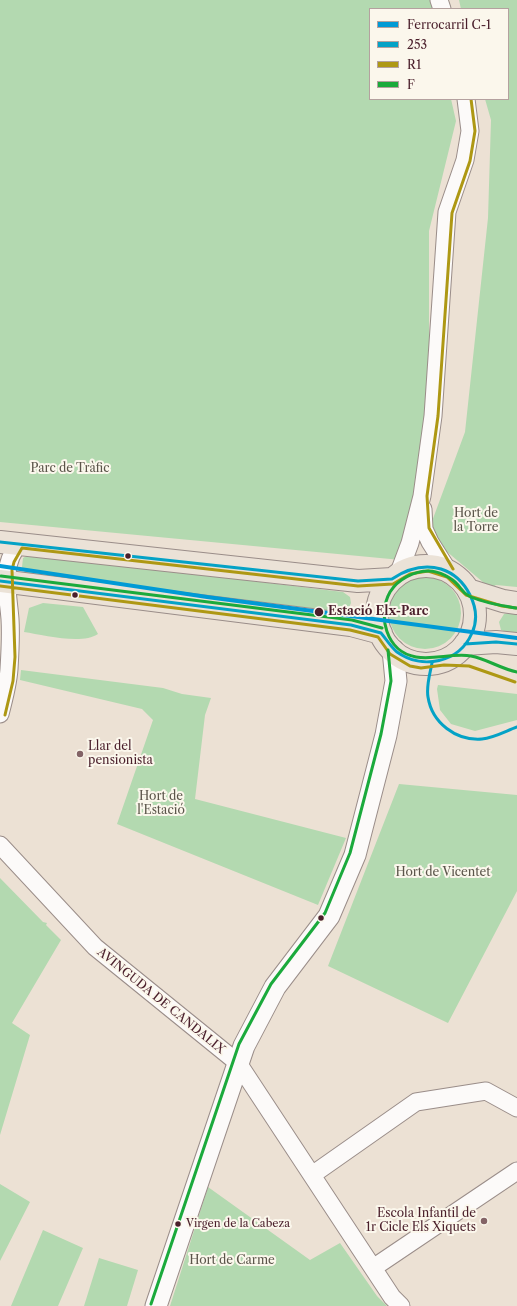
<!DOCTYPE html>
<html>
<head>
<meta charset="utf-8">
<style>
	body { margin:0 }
	#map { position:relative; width:517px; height:1306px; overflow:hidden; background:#ece1d4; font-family:"Libre Caslon Text",serif }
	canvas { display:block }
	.legend { position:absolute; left:369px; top:8px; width:140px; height:92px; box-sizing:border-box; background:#fbf7ec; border:1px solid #b4a19f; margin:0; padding:5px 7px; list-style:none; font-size:12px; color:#4a1f2b }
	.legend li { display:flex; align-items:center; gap:8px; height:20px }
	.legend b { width:20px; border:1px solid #b4a19f }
</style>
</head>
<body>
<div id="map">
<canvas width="517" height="1306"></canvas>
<ul class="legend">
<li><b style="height:5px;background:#009ad5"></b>Ferrocarril C-1</li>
<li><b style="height:5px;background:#04a2c6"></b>253</li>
<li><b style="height:5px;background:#ae9814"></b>R1</li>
<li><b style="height:5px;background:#1baa3c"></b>F</li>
</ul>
</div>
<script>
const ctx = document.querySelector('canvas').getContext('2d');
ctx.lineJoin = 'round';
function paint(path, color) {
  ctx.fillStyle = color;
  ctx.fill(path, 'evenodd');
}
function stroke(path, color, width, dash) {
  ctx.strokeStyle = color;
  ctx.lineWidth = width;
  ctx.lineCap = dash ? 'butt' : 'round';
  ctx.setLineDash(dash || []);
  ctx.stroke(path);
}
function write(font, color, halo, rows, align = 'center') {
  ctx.font = font + ' "Libre Caslon Text",serif';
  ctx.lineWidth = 4;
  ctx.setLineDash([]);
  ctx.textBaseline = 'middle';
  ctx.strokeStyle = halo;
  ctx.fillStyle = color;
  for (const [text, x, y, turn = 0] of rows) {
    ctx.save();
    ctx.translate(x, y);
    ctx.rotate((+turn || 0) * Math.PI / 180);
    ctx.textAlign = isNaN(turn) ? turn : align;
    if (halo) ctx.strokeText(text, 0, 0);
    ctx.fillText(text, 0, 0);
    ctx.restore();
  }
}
const green = new Path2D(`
	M0,0H432L434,9H370V99H451L456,121L429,231V386L418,475L401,560L0,522Z
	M459,0H517V587L496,585L491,588L484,583L439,545L431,524L465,432L488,218L491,120L485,99H508V9H461Z
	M30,554L343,592L350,597L351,603L348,610L343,612L25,573L22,567L23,558Z
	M389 613a36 36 0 1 1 72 0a36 36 0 1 1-72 0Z
	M43,603L83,607L98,634C82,645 43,635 24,632L29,608Z
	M517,612V635L501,630L499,622L504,614Z
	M21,670L163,688L182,694L211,698L205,715L195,799L346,838L318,905L117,824L153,720L142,709L20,680Z
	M438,685L517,694V720L475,731L451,724L440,710L437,689Z
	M399,784L517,795V891L448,1023L328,966Z
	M0,878L43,922L47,923L46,925L61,940L12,1023L30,1035L0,1135Z
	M0,1184L30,1202L0,1261Z
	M208,1187L310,1260L340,1243L377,1296L387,1306H170Z
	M43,1230L83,1248L58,1306H11Z
	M99,1258L138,1270L127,1306H84Z`);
const minor = new Path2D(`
	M439,0L442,9
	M423,509L424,529L430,542L449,572
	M398,575L410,543L422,496L433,416L447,212L465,160L470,131L466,99
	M0,714C4,699 8,684 9,669C10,653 11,635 10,619C8,593 0,564 20,543
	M0,845L95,947L238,1063L392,1297L401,1306
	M312,1175L416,1102L486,1091L517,1108
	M373,1268L517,1171`);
const tertiary = new Path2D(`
	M156,1306L244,1046L275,987L329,916L355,855L386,735L396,681L393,650`);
const trunk = new Path2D(`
	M0,542L358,581L392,579
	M377 615a49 49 0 1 1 98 0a49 49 0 1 1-98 0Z
	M0,581L351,625L381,633
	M468,590L503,601L517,603
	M465,644L496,642L517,644`);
const bus1 = new Path2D(`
	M0,542L358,581L392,579
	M0,581L351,625L381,633
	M381,633C386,639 391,647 397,652C422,670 459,663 472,633C483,609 466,577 441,569C423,564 407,569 392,579
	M465,644L496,642L517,644
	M432,663C430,674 426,686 428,697C432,723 456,741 482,739C494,738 506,731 517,727`);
const bus2 = new Path2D(`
	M453,569L429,528L427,496L438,416L452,213L470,161L475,131L471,99
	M0,586L350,630L378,637L390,654L410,666L421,668L444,665L469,666L515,682
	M5,715L13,681L15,657L12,570L14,562L22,548L358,586L393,584L410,574L428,571L447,577L466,595L502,606L516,608`);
const bus3 = new Path2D(`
	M1,576L352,620L382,628
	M516,608C500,605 483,603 469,596C463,593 462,590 458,585C452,578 439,571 429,571C414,571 398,579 390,592C377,615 386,652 416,657C434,660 453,653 471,656C487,659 501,669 517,672
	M151,1304L239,1044L271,984L325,913L350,853L381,734L391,681L388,650`);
const rail1 = new Path2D(`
	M0,566L207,597L517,638`);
const markers = [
	[128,556,3.5,"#4a1f2b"],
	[75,595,3.5,"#4a1f2b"],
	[319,612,5,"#4a1f2b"],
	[80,754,4,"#836366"],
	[321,918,3.5,"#4a1f2b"],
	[484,1221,4,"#836366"],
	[178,1224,3.5,"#4a1f2b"]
];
const busNames = [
	["Virgen de la Cabeza",186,1224]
];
const parkNames = [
	["Parc de Tràfic",70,469],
	["Hort de",476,514],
	["la Torre",476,528],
	["Hort de",161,797],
	["l'Estació",161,811],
	["Hort de Vicentet",443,873],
	["Hort de Carme",232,1261]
];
const stopNames = [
	["Estació Elx-Parc",328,612]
];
const poiNames = [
	["Llar del",88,747],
	["pensionista",88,761],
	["Escola Infantil de",476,1214,"right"],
	["1r Cicle Els Xiquets",476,1228,"right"]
];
const streetNames = [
	["AVINGUDA DE CANDALIX",161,1001,39]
];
paint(green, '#b3d9b0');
stroke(minor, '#9a8d89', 19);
stroke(tertiary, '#9a8d89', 23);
stroke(trunk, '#9a8d89', 24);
stroke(minor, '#fcfaf9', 17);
stroke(tertiary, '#fcfaf9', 21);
stroke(trunk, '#ebe2d7', 22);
stroke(bus1, '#04a2c6', 3);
stroke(bus2, '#ae9814', 3);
stroke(bus3, '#1baa3c', 3);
stroke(rail1, '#009ad5', 4);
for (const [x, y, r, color] of markers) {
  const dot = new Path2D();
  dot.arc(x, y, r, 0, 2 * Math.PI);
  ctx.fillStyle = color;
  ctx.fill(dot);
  stroke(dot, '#fbf7ec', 1.5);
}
write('11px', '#4a1f2b', '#fbf7ec', busNames, 'left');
write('12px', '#5b554a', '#fbf7ec', parkNames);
write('bold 12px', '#4a1f2b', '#fbf7ec', stopNames, 'left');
write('12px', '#4a1f2b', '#fbf7ec', poiNames, 'left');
write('12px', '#4a1f2b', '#fbf7ec', streetNames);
</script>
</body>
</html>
